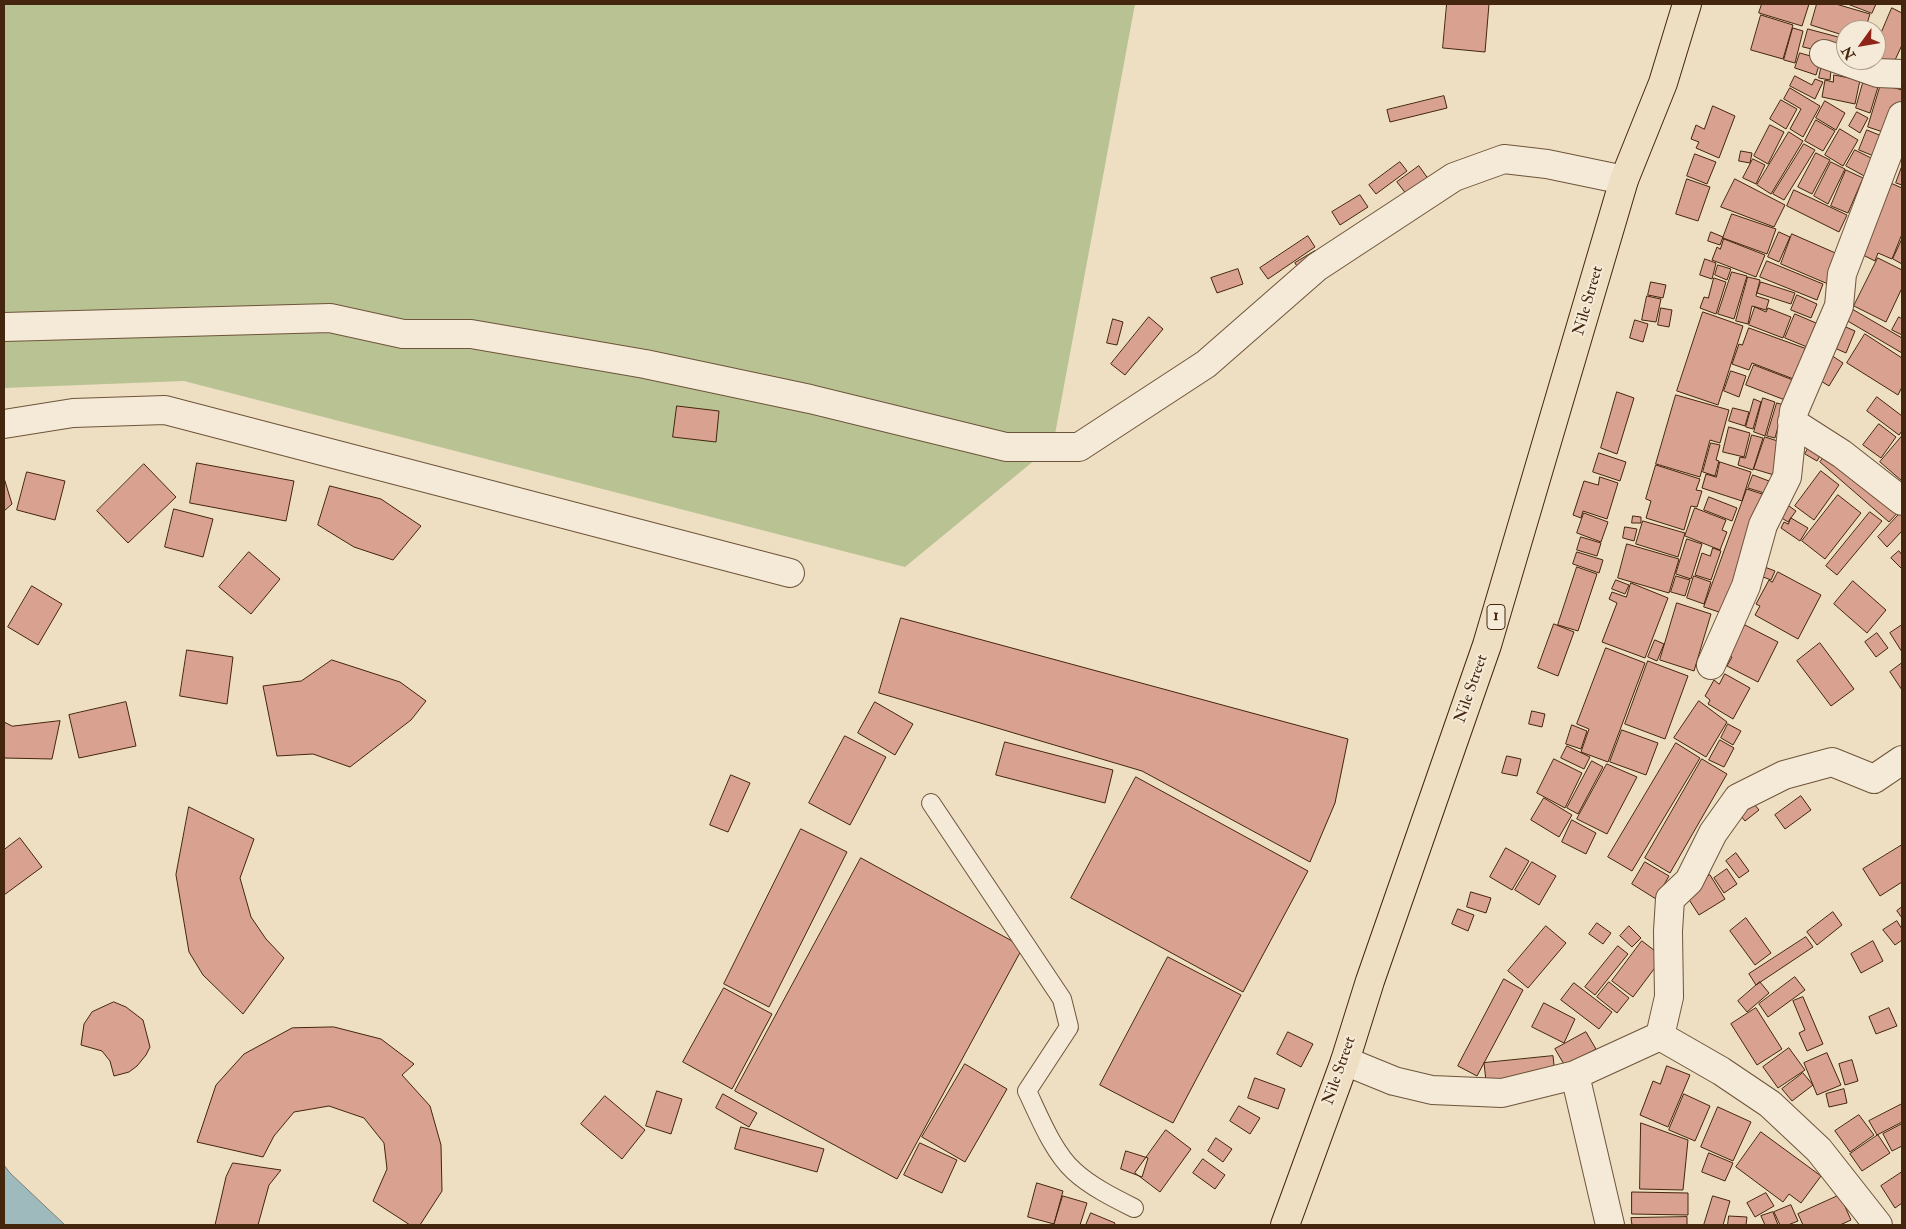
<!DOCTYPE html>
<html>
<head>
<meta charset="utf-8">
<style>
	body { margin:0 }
	#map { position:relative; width:1906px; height:1229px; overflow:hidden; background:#eedfc2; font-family:"IM FELL Double Pica",serif }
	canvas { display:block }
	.frame { position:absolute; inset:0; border:5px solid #44250d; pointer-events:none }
	.north { position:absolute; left:1836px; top:20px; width:50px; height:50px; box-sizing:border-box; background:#f4ead7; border:1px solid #ae9b86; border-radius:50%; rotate:238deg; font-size:14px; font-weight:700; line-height:20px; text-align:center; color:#44250d }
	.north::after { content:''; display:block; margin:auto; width:18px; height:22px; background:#8f2418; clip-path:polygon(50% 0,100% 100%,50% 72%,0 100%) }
</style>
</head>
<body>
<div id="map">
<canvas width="1906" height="1229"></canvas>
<div class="frame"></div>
<div class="north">N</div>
</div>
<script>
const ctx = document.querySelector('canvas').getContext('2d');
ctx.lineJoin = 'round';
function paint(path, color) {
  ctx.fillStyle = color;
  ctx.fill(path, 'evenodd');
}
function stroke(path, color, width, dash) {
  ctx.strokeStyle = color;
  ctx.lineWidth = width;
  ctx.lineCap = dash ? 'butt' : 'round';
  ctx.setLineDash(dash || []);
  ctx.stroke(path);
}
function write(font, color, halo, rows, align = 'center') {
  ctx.font = font + ' "IM FELL Double Pica",serif';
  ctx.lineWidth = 4;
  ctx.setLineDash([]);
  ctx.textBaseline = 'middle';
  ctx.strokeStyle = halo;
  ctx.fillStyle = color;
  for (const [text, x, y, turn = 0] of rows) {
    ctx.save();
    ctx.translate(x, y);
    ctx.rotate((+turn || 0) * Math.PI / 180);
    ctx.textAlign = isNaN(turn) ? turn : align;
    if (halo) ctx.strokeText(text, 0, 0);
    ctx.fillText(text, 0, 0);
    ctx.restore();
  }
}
const green = new Path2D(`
	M4,4H1135L1053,445L905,567L184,381L4,388Z`);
const water = new Path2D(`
	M4,1165L10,1173L65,1225H4Z`);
const building = new Path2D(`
	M1447,4H1489L1485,52L1443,48Z
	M1762,4H1809L1802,26L1759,13Z
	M1817,4H1836L1870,14L1865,30H1846V36L1811,25Z
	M1848,4H1876L1872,13Z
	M1892,8L1902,13V45L1890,71L1876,60V45Z
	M1761,15L1793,25L1783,59L1751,50Z
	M1793,28L1803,31L1795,63L1784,60Z
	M1808,29L1838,37L1834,54L1803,47Z
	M1800,53L1821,59L1816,75L1795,68Z
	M1823,59L1832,61L1830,80L1819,78Z
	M1834,75L1860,80L1855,104L1822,97L1825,80L1833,82Z
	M1795,76L1812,85L1815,79L1823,82L1815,99L1790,86Z
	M1863,83L1878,87L1870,113L1856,108Z
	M1881,84L1902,90V101L1892,135L1868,127Z
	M1790,88L1820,106L1803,137L1790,129L1801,109L1784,99Z
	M1444,96L1447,108L1390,122L1387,110Z
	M1781,100L1797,109L1786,129L1770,119Z
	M1825,101L1845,113L1836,130L1816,118Z
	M1713,106L1735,116L1719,158L1696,148L1699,142L1691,139L1696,125L1704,129Z
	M1857,112L1868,118L1860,133L1849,126Z
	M1816,120L1835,131L1823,151L1805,141Z
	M1770,125L1784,132L1768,164L1754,156Z
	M1840,129L1858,140L1843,166L1825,155Z
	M1867,130L1889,139L1881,159L1859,150Z
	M1789,132L1803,141L1771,194L1757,185Z
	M1804,144L1815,150L1784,200L1773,194Z
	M1855,150L1875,160L1866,177L1846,166Z
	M1741,151L1752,153L1750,163L1739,161Z
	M1816,153L1830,160L1812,194L1798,187Z
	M1695,154L1716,162L1707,184L1687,176Z
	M1753,159L1765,165L1756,184L1743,178Z
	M1400,162L1407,171L1376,194L1369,185Z
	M1831,162L1845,169L1828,204L1814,196Z
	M1419,166L1429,180L1407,195L1397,182Z
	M1902,166V185L1896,183Z
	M1846,170L1863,178L1848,213L1831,206Z
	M1687,179L1710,187L1698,221L1676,214Z
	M1735,179L1785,205L1774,227L1721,207Z
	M1886,181L1902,188V234L1892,259L1878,253L1875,261L1857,252Z
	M1794,190L1847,215L1839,232L1787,206Z
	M1360,195L1368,207L1340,225L1332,212Z
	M1732,214L1776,229L1767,254L1723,238Z
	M1711,232L1723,237L1720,245L1708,241Z
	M1779,232L1790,237L1779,262L1768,257Z
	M1792,234L1840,255L1828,284L1781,264Z
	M1308,236L1315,247L1268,279L1260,268Z
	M1724,239L1765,255L1756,277L1712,260L1717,247L1720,249Z
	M1902,239V264L1893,259Z
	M1315,251L1321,262L1301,273L1295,263Z
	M1878,258L1902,270V288L1886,322L1854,306Z
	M1705,259L1716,263L1712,279L1700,275Z
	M1767,261L1823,284L1817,300L1760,277Z
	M1718,265L1731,269L1727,280L1715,275Z
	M1238,269L1243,284L1217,293L1211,278Z
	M1732,272L1747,276L1734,319L1718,314Z
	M1748,277L1760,280L1756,296L1769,300L1766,310L1752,306L1748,324L1736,321Z
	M1714,278L1726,282L1716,314L1700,308L1704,297L1708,298Z
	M1651,282L1666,285L1663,298L1648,295Z
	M1761,282L1795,293L1791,304L1757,293Z
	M1797,295L1817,304L1811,318L1791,310Z
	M1647,296L1661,299L1656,322L1642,320Z
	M1755,307L1766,312L1768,308L1791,317L1783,338L1749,325Z
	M1661,308L1672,310L1669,327L1658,325Z
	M1852,309L1902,338V353L1846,320Z
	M1703,312L1743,326L1718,405L1677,391Z
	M1795,314L1816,323L1807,347L1785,338Z
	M1149,317L1163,329L1125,375L1111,364Z
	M1899,317L1902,319V335L1892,330Z
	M1113,319L1123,322L1117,345L1107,343Z
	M1635,320L1648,324L1643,342L1630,338Z
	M1839,324L1855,331L1846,353L1830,346Z
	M1749,328L1807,349L1796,380L1752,363L1749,370L1732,364L1739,344L1742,345Z
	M1865,334L1902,358V387L1898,395L1847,363Z
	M1831,355L1843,363L1829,386L1816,378Z
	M1754,365L1793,380L1785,400L1746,385Z
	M1731,371L1746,376L1739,397L1724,391Z
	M1617,392L1634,398L1617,454L1601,448Z
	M1676,395L1729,410L1720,443L1710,440L1700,477L1656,464Z
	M1877,397L1902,416V431L1899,435L1867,411Z
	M1763,398L1775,402L1765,436L1754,432Z
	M1754,399L1761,402L1753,429L1746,427Z
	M1777,403L1784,405L1775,438L1767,436Z
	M677,406L719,411L716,442L673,437Z
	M1733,408L1749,412L1745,426L1729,421Z
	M1879,424L1896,437L1881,458L1863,445Z
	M1729,427L1750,433L1744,457L1723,452Z
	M1752,435L1763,438L1753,470L1738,465L1740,457L1745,458Z
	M1902,436V481L1880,462Z
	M1765,437L1784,443L1774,475L1754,469Z
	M1813,440L1825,447L1817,461L1805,454Z
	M1711,443L1720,445L1716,460L1719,461L1715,476L1703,472Z
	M1830,450L1900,510L1889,522L1820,462Z
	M1599,453L1626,462L1620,481L1593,472Z
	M1720,462L1751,472L1742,501L1702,488L1706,474L1716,477Z
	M197,463L294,481L286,521L190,503Z
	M144,464L176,497L128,543L97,511Z
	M1656,465L1700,479L1696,490L1702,491L1697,507L1691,506L1684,530L1646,518L1651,501L1646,499Z
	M1821,471L1839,485L1814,520L1795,506Z
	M27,472L65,481L55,520L17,510Z
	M1753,475L1769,481L1764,493L1748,488Z
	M1600,477L1618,483L1607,519L1583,511L1581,518L1573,515L1584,481L1598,485Z
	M4,478L12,504L4,511Z
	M330,486L381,499L421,526L393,560L354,547L318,525Z
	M1747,489L1765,495L1722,613L1704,607Z
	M1838,495L1861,513L1825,559L1802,541Z
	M1709,497L1737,508L1732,521L1704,510Z
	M1782,501L1796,511L1788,522L1774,513Z
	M1695,508L1726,520L1722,530L1727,532L1720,550L1685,536Z
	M174,509L213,519L203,557L165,547Z
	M1902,511V531L1887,547L1878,537Z
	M1870,512L1882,521L1837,575L1826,566Z
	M1584,513L1608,522L1601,542L1577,533Z
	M1633,516L1641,517V523H1632Z
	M1791,518L1808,528L1800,541L1781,528L1784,522L1788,524Z
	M1643,521L1685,533L1678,557L1636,544Z
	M1625,527L1637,529L1634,541L1623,538Z
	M1581,537L1601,543L1597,556L1577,550Z
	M1687,539L1702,544L1691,579L1676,574Z
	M1627,544L1679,559L1669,593L1618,578Z
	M1713,548L1721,551L1711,580L1695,575L1702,553L1710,556Z
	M1899,551L1902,555V569L1891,558Z
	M249,552L280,579L251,614L219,587Z
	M1577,552L1603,560L1599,573L1573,564Z
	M1762,566L1775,571L1771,580L1758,575Z
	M1577,567L1597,574L1578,631L1558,625Z
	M1778,572L1821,595L1798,639L1755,615L1760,606L1756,604L1769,580L1772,582Z
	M1676,576L1690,580L1685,596L1671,592Z
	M1694,576L1711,582L1704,604L1687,598Z
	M1616,580L1629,585L1625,594L1612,589Z
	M1853,581L1886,610L1867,633L1834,604Z
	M1631,583L1668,598L1645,658L1602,642L1617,603L1609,599L1612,592L1626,597Z
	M32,586L62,604L38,645L8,627Z
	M1677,603L1711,614L1694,671L1660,660Z
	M901,618L1348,739L1335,803L1310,862L1142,771L879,693Z
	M1554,624L1574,632L1558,676L1538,668Z
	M1745,625L1778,642L1758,682L1727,666L1732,657L1728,656Z
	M1902,625V652L1890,633Z
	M1877,633L1888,648L1876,657L1865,642Z
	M1655,640L1664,644L1657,661L1648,657Z
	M1820,643L1854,689L1831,706L1797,661Z
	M1606,648L1645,663L1608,762L1581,752L1589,729L1577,724Z
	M187,650L233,657L227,704L180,696Z
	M332,660L400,682L426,701L411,720L350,767L313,754L277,756L263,686L301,681Z
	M1648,661L1688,676L1665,739L1625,724Z
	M1902,663V690L1890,672Z
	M1725,674L1750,688L1733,719L1708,704L1710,700L1705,696L1714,680L1719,684Z
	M1699,701L1727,722L1706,757L1674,738Z
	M126,702L136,746L79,758L69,715Z
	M875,702L913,724L895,755L858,733Z
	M1532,711L1545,714L1542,727L1529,724Z
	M60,721L52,759L4,758V722L12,726Z
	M1728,724L1741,731L1733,745L1721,738Z
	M1572,725L1587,731L1581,749L1566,744Z
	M1622,730L1658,743L1646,775L1610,762Z
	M845,736L886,757L850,825L809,803Z
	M1720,740L1734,748L1724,767L1709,760Z
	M1005,742L1113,770L1105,803L996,775Z
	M1676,743L1700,758L1632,871L1608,857Z
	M1567,746L1590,757L1584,769L1561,758Z
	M1507,756L1521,759L1517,776L1502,773Z
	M1554,759L1582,773L1565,808L1537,793Z
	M1702,759L1727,774L1670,873L1645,858Z
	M1592,761L1603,767L1578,814L1567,808Z
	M1607,764L1637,777L1607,834L1577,819Z
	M731,775L750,783L728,832L710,825Z
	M1136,777L1308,871L1243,992L1071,898Z
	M1801,796L1811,810L1785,829L1775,815Z
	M1544,798L1572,815L1559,837L1531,820Z
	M1750,799L1759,810L1745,821L1736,810Z
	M189,807L254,839L240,878L251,917L266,939L284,958L243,1014L203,975L189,952L176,875Z
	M1572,820L1596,833L1586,854L1562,842Z
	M801,829L847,852L769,1007L724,984Z
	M20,838L42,867L4,895V850Z
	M1902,845V882L1880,896L1863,869Z
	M1506,848L1529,861L1512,890L1490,877Z
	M1736,853L1749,871L1739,878L1726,861Z
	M861,858L1023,947L897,1179L735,1091Z
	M1532,862L1556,876L1539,905L1515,890Z
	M1645,862L1669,876L1656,899L1632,884Z
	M1727,869L1737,884L1724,893L1714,878Z
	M1710,875L1725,899L1699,915L1684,892Z
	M1471,892L1491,898L1486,913L1467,907Z
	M1902,907V918L1897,911Z
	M1458,909L1474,915L1468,931L1452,924Z
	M1833,912L1842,925L1817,945L1807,932Z
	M1746,918L1771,953L1755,965L1730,931Z
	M1897,921L1902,929V940L1895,945L1883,930Z
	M1597,923L1611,933L1603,944L1589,934Z
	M1546,926L1566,943L1528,988L1508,971Z
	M1629,926L1641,938L1632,947L1620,936Z
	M1806,937L1813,947L1756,985L1749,974Z
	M1642,941L1663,957L1633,997L1612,981Z
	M1873,941L1883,961L1861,973L1851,954Z
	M1618,946L1628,954L1595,995L1585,987Z
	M1168,957L1241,995L1173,1123L1100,1085Z
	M1795,977L1805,990L1768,1017L1759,1004Z
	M1504,979L1523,990L1477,1076L1458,1066Z
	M1609,982L1629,998L1617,1013L1597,997Z
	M1760,982L1769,993L1747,1012L1738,1001Z
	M1574,983L1612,1012L1599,1029L1561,1000Z
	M724,988L772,1014L732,1089L683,1062Z
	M1803,997L1823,1044L1807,1051L1799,1033L1805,1030L1793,1001Z
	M114,1002L126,1007L143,1020L150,1047L146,1055L137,1066L129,1072L114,1076L110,1061L102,1051L81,1045L84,1024L92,1012Z
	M1544,1003L1575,1019L1564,1043L1532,1027Z
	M1756,1008L1782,1049L1757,1065L1731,1024Z
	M1889,1008L1897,1026L1876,1034L1869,1017Z
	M334,1027L381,1039L414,1064L402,1075L430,1106L441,1145L442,1191L420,1225H410L373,1201L387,1169L384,1143L364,1118L329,1106L294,1112L274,1136L263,1157L197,1142L216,1085L244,1054L292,1028Z
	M1288,1032L1313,1044L1301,1067L1277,1054Z
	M1586,1032L1596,1049L1565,1066L1555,1049Z
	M1789,1048L1805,1070L1778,1088L1763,1067Z
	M1827,1053L1841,1085L1817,1095L1804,1063Z
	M1553,1056L1555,1074L1486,1081L1484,1063Z
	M1852,1060L1858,1081L1845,1085L1839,1064Z
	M965,1064L1007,1089L965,1162L922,1137Z
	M1667,1066L1690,1075L1668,1127L1640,1115L1653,1081L1660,1084Z
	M1803,1073L1813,1085L1792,1101L1782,1089Z
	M1255,1078L1285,1089L1278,1109L1248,1098Z
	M1844,1089L1847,1103L1829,1107L1826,1094Z
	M657,1091L682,1099L671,1134L646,1126Z
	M723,1094L757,1113L749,1127L716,1108Z
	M1684,1094L1710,1106L1695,1141L1669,1130Z
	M605,1096L645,1130L622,1159L581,1124Z
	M1902,1104V1122L1877,1135L1869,1121Z
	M1239,1106L1260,1118L1250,1134L1230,1121Z
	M1718,1107L1751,1122L1733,1161L1701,1147Z
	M1859,1115L1874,1135L1850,1152L1835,1131Z
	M1641,1123L1688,1140L1683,1190L1640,1189Z
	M1902,1124V1146L1892,1151L1883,1134Z
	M741,1127L824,1149L817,1172L735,1149Z
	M1166,1130L1191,1149L1160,1192L1135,1173Z
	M1761,1132L1821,1176L1801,1203L1789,1194L1783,1202L1736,1167Z
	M1878,1135L1890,1153L1862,1171L1850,1154Z
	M1216,1138L1232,1149L1223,1162L1208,1151Z
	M920,1143L957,1160L942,1193L904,1175Z
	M1126,1151L1148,1158L1142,1177L1121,1169Z
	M1709,1153L1733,1163L1725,1181L1702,1172Z
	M1203,1159L1225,1175L1215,1189L1193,1173Z
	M233,1163L281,1170L269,1185L258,1225H215L226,1177Z
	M1902,1172V1203L1895,1208L1881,1186Z
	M1037,1183L1063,1191L1054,1224L1028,1217Z
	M1632,1192L1688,1193V1215L1632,1214Z
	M1766,1193L1774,1206L1755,1217L1747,1203Z
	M1840,1195L1851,1220L1840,1225H1803L1798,1214Z
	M1063,1196L1087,1203L1080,1225H1054Z
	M1713,1196L1730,1201L1723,1225H1704Z
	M1791,1205L1798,1221L1788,1225H1780L1774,1212Z
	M1773,1212L1778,1225H1765L1761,1216Z
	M1091,1213L1115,1223L1114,1225H1086Z
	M1729,1216L1747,1217L1746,1225H1728Z
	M1687,1217V1225H1632L1631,1218Z`);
const service = new Path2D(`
	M931,803L1062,999L1069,1027L1027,1091C1039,1116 1053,1152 1074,1171C1090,1186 1114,1198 1134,1208`);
const minor = new Path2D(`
	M1824,54L1878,73L1902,74
	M4,327L330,318L403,334H471L645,364L810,399L1006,447H1079L1206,364L1317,267L1454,177L1504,159L1547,164L1624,180
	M1792,422L1842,454L1902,501
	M4,424L73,413L165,410L790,573
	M1711,665L1746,586L1763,525L1787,477L1794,411L1839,306L1842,274L1902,116
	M1660,1036L1721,1071L1770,1104L1819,1150L1878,1225
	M1345,1061L1394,1081L1432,1090L1502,1093L1575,1075L1660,1036L1669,997L1668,931L1670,899L1689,881L1713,833L1738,798L1784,775L1832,762L1874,779L1902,760
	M1575,1075L1610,1225`);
const primary = new Path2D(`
	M1285,1225L1345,1061L1370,981L1487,645L1624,180L1663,83L1687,4`);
const shields = [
	[1496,617,18]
];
const shieldNames = [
	["1",1496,617]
];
const streetNames = [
	["Nile Street",1589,301,-74],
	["Nile Street",1472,689,-71],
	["Nile Street",1340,1071,-71]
];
paint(green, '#b9c293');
paint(water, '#9ebabd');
stroke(water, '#7a7e77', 1);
paint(building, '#d9a18f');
stroke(building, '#44250d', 1);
stroke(service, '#6e543a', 20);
stroke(minor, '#6e543a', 30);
stroke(primary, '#44250d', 30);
stroke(service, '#f4ead7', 18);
stroke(minor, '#f4ead7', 28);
stroke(primary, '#eedfc2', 28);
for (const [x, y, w] of shields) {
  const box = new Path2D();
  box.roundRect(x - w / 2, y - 12.5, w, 25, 4);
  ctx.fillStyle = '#f4ead7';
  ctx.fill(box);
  stroke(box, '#44250d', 1);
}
write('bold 15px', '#44250d', null, shieldNames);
write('16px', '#44250d', '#f4ead7', streetNames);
</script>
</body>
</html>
